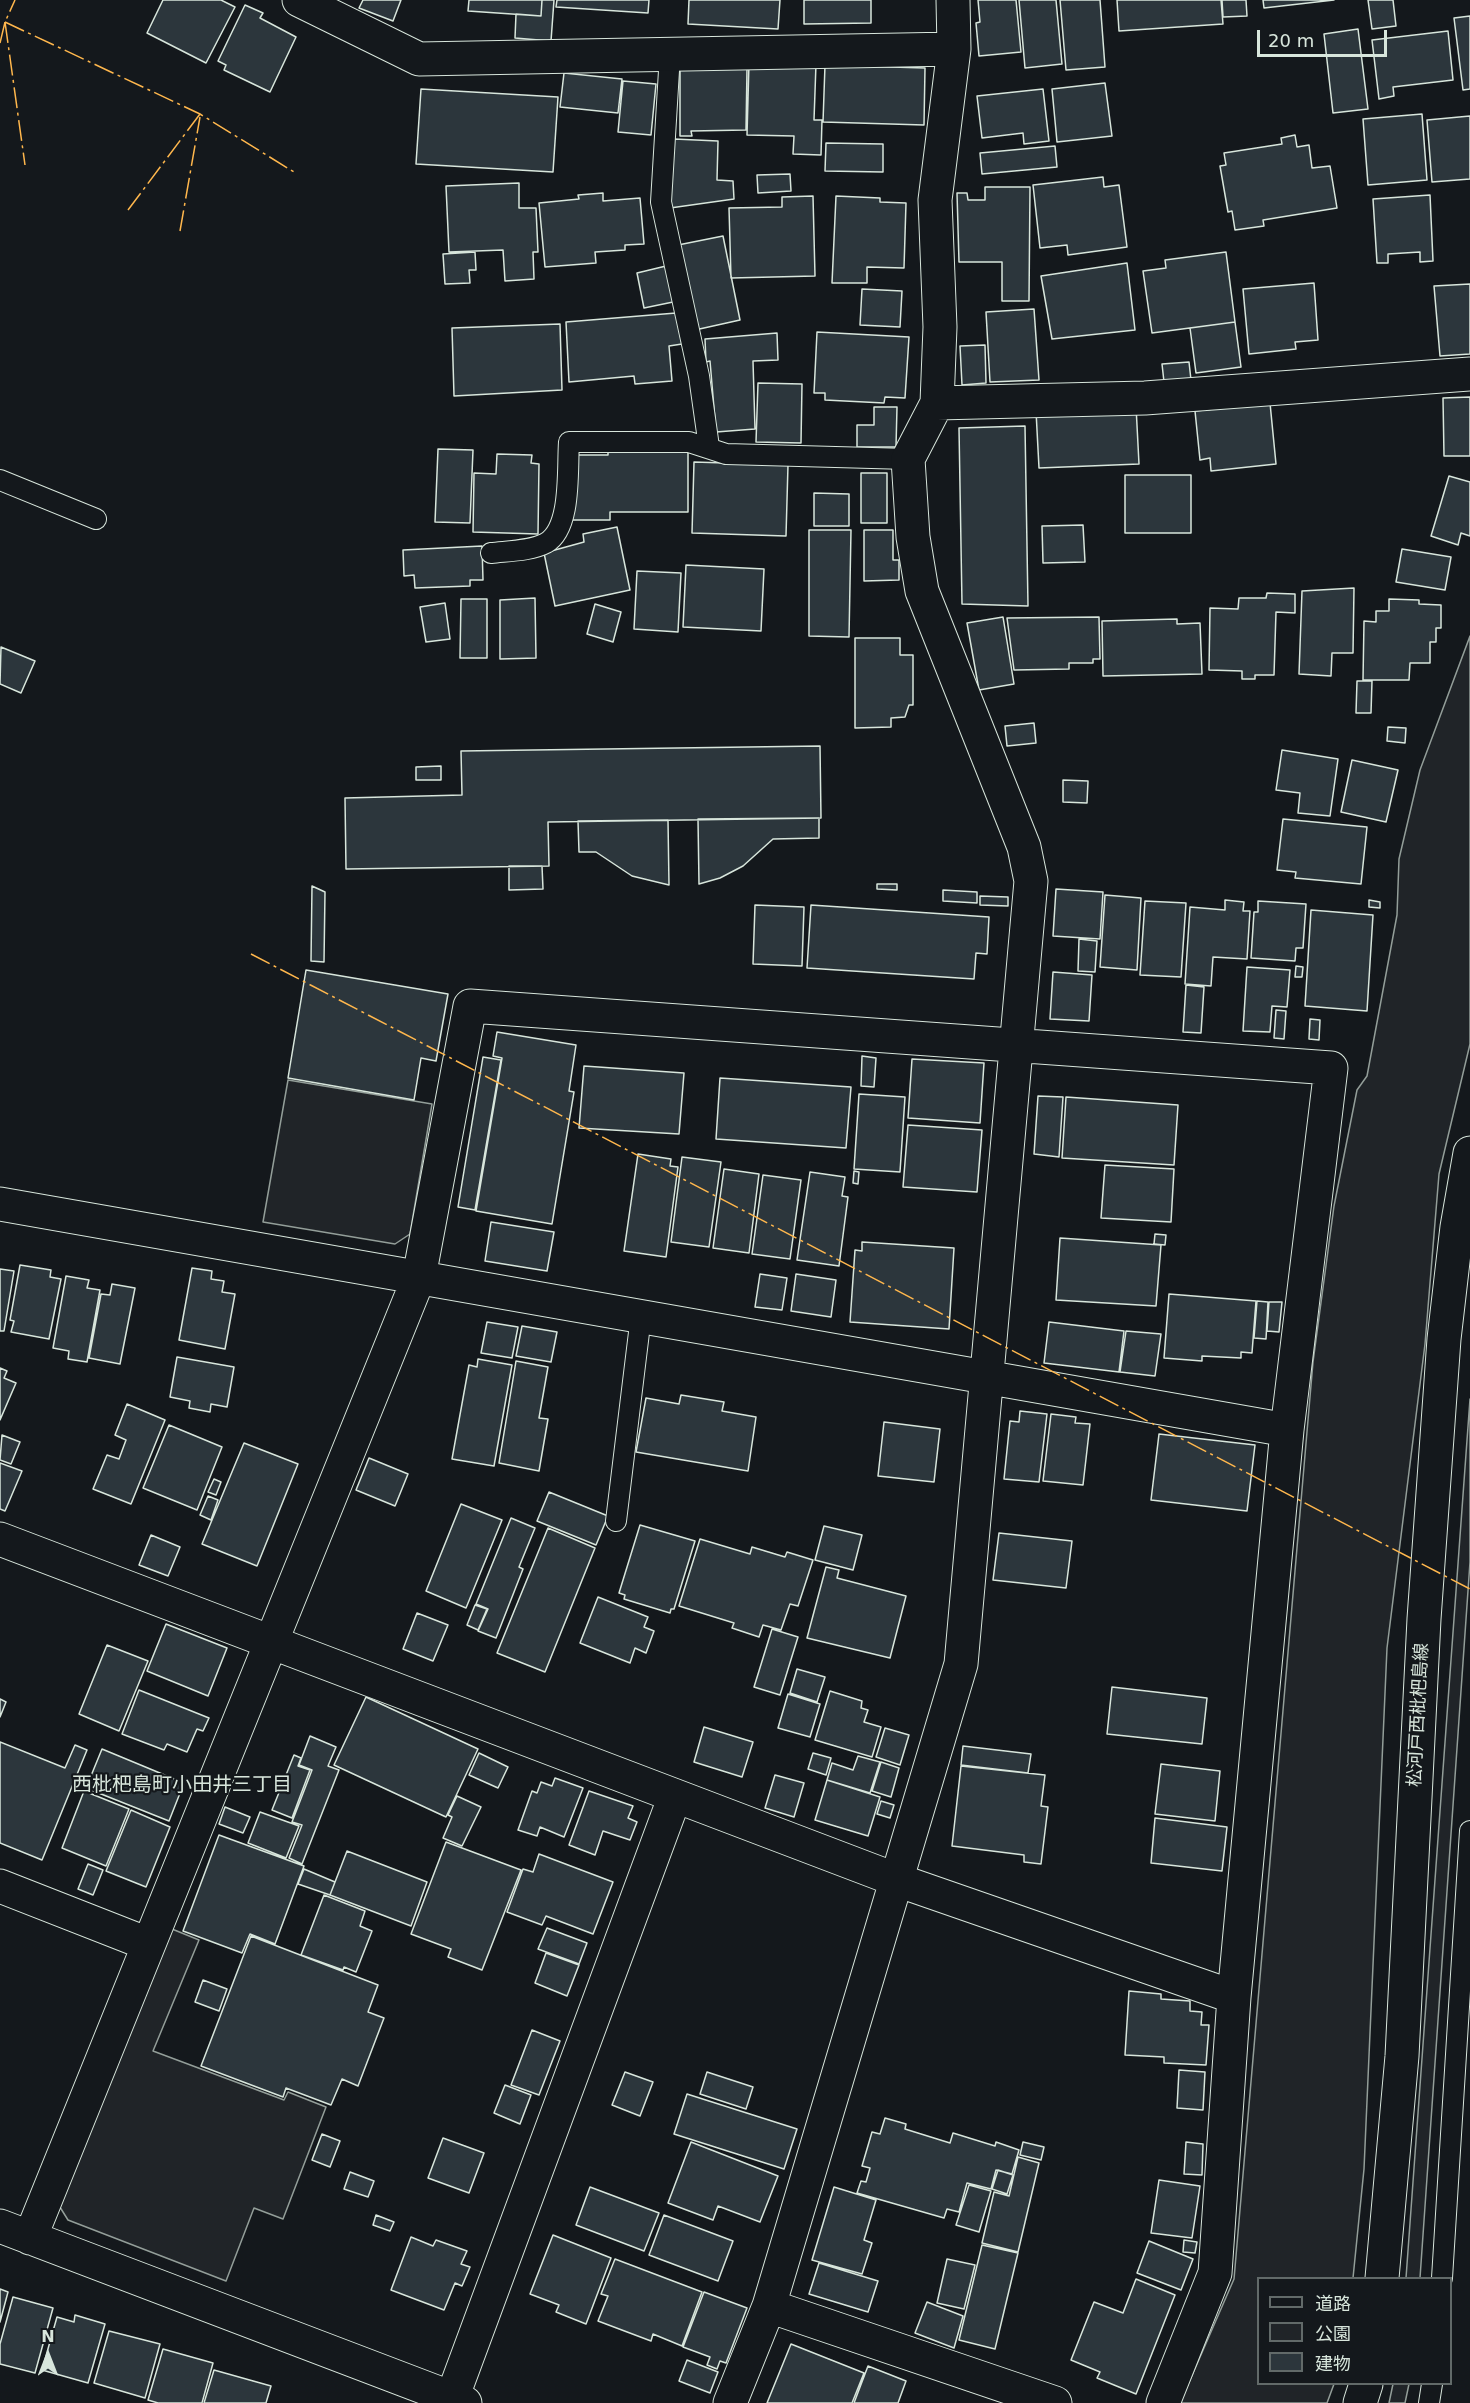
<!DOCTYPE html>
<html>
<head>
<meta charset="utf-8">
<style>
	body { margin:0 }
	#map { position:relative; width:1470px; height:2403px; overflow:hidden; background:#14181c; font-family:"DejaVu Sans","Noto Sans JP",sans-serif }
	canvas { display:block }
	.legend { position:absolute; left:1257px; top:2277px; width:195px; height:108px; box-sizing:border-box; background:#14181c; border:2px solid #626a69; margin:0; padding:8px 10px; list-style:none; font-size:18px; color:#d8e6dc }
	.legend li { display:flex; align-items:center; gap:12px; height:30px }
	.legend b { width:30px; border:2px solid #626a69 }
	.north { position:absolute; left:18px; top:2325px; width:60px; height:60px; -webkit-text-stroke:4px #14181c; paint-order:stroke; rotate:0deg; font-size:16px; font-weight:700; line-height:24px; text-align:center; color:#d8e6dc }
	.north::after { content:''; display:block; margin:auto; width:21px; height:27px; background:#d8e6dc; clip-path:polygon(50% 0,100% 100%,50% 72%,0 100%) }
	.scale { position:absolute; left:1257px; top:30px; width:130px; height:27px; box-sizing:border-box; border:3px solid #d8e6dc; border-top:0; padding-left:8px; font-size:18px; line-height:21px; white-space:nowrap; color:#d8e6dc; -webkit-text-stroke:4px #14181c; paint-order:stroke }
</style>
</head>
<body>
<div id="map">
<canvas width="1470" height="2403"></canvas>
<ul class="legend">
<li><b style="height:8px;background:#14181c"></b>道路</li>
<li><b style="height:16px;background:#202428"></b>公園</li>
<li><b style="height:16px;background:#2c363c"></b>建物</li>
</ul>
<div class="north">N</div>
<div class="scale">20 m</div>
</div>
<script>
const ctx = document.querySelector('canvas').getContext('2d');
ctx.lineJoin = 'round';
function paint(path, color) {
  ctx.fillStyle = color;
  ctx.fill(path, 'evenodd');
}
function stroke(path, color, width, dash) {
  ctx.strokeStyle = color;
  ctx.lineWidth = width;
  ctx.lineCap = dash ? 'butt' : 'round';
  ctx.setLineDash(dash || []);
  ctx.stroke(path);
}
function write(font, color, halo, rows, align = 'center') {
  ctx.font = font + ' "DejaVu Sans","Noto Sans JP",sans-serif';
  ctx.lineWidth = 4.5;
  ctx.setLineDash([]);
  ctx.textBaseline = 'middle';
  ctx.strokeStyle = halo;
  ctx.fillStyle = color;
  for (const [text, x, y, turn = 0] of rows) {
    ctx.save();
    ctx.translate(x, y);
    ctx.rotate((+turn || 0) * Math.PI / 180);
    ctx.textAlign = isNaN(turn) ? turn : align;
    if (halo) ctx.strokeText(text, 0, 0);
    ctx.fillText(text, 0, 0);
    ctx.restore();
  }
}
const green = new Path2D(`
	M1470,636V1044L1439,1174L1425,1344L1387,1648L1364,2169L1353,2278H1258V2384H1334L1327,2403H1180L1234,2279L1313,1362L1334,1206L1357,1090L1367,1076L1397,915L1399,859L1420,770Z
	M288,1080L432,1104L410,1234L395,1244L263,1222Z
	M1470,1399V1562L1420,2278H1406Z
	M172,1929L199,1940L153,2051L284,2100L288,2092L326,2107L283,2219L254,2208L226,2281L68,2220L58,2204Z
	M1393,2384H1409L1405,2403H1389Z`);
const building = new Path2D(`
	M163,0H221L235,7L206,63L147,33Z
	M363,0H401L393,21L359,8Z
	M469,0H542L541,16L468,11Z
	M542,0H554L551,41L515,38L516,14L541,16Z
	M557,0H649L648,13L556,7Z
	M689,0H780L778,29L688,24Z
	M804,0H871V23L804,24Z
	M978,0H1016L1021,52L979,56L976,23L980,22Z
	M1019,0H1056L1062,64L1025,68Z
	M1060,0H1100L1105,67L1066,70Z
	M1117,0H1221L1223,24L1119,31Z
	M1222,0H1246L1247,16L1223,17Z
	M1263,0H1334L1264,8Z
	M1368,0H1393L1396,26L1372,29Z
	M245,5L263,13L260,18L296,37L270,92L224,70L226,65L218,61Z
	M1470,16V89L1463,90L1454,18Z
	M1358,29L1368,109L1333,113L1324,34Z
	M1448,31L1453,80L1393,87L1394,96L1379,99L1372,40Z
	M680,63L747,69L746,130L691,131L692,136H680Z
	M749,63L816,64L814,120H822L821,155L793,154L794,136L747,135Z
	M825,65L925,68L924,125L823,122Z
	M564,73L622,79L618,113L560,107Z
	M623,81L656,84L651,135L618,132Z
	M1105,83L1112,136L1057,142L1052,89Z
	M421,89L558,97L553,172L416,164Z
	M1043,89L1049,141L1024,144L1023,133L982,138L977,96Z
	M1422,114L1427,180L1368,185L1363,119Z
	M1470,116V179L1432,182L1427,120Z
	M1295,135L1297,147L1309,145L1312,168L1330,166L1337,208L1263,220L1264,226L1235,230L1232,211L1228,212L1220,166L1226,165L1224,153L1282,144L1281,138Z
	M674,139L718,141L717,180L733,181L734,199L670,208Z
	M826,143L883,144V172L825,171Z
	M1055,146L1057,167L982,174L980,153Z
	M790,174L791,191L758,193L757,175Z
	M1103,177L1104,187L1119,185L1127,247L1068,255L1067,245L1040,248L1033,185Z
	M519,183V208H536L538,252H533L534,279L505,281L503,250L449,252L446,186Z
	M985,187H1030L1029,301H1002V262H959L957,193H967L968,200H985Z
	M603,193V201L640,198L644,244L625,245V250L595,252L596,263L545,267L539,203L579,199L578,195Z
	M1430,195L1433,261L1420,262V252L1388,254V263H1377L1373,199Z
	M813,196L815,276L731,278L729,208L782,207V197Z
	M836,196L880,198V202L906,203L904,268L867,267V283H832Z
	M723,236L740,320L695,330L678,245Z
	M475,252L476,270H469L470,283L445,284L443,254Z
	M1226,252L1235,322L1152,333L1143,271L1166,268L1165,260Z
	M1127,263L1135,330L1052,339L1041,276Z
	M666,266L673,302L644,308L637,273Z
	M1314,283L1318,340L1295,342L1296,349L1249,354L1243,289Z
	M1470,284V354L1440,356L1434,286Z
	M862,289L902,291L900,327L860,325Z
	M1034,309L1039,380L990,382L986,312Z
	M676,313L682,344L669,346L672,381L635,384L634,376L569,382L566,322Z
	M1235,322L1241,367L1196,373L1190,328Z
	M560,324L562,390L454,396L452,328Z
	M817,332L909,337L905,398L885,397L884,403L825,400V393H814Z
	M777,333L778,360L753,361L755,429L716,432L710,361L706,362L705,339Z
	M985,345L986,383L962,385L960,346Z
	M1189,362L1191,380L1164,382L1162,364Z
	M758,383L802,384L801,443L756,442Z
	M1470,397V456H1444L1443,398Z
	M1270,403L1276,464L1211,471L1210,458L1200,460L1195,411Z
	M1136,406L1139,464L1039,468L1036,411Z
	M874,407H897L896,447H857V425H874Z
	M1025,426L1028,606L962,604L959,428Z
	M438,449L473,450L470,523L435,522Z
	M608,450H688V512H610V520H570L575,455H608Z
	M497,454L532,455L531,463L539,464L538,534L473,532L474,473L496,474Z
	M694,462L788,465L786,536L692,533Z
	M861,473H887V523H861Z
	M1125,475H1191V533H1125Z
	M1449,476L1470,482V536L1461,533L1458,545L1431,536Z
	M814,493L849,494V526H814Z
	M1083,525L1085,562L1043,563L1042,526Z
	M617,527L630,590L555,606L544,553L584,542L583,534Z
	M809,530H851L849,637L809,636Z
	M864,530H893V560H899V580L864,581Z
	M482,546L483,580H470V586L415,588L414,575L404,576L403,550Z
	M1402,549L1451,557L1445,590L1396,582Z
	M686,565L764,569L761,631L683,627Z
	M637,571L681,573L678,632L634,629Z
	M1354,588L1353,653H1332L1331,676L1299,674L1302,591Z
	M1267,593L1295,594V613L1276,612L1274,675H1255V679H1242V671L1209,670L1210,608L1238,609L1239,598H1266Z
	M535,598L536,658L500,659V600Z
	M461,599H487V658H460Z
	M1389,599L1419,600V604L1441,605V628H1436V642H1430V663H1410L1409,680H1363L1364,621L1376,622V611H1389Z
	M445,603L450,639L426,642L420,607Z
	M595,604L621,612L613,642L587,634Z
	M1003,617L1014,684L979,690L967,623Z
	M1099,617L1100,659H1093V663H1069V669L1014,670L1007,618Z
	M1177,619V624L1200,623L1202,674L1103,676L1102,621Z
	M855,638H900V655H913V705H909L905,717L891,718V727L855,728Z
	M1,647L35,661L21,693L0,684Z
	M1357,681H1372L1371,713H1356Z
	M1034,723L1036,743L1007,746L1005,726Z
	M1388,727L1406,728L1405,743L1387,741Z
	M820,746L821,818L548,822L549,866L346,869L345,798L462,795L461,751Z
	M1282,750L1338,759L1330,816L1298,813L1300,793L1276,790Z
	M1352,760L1398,770L1386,822L1341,812Z
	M441,766V780H416V767Z
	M1063,780L1088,781L1087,803L1063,802Z
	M819,818V838L773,839L743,866L720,878L699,884L698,819Z
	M1283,819L1367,827L1361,884L1295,878L1296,872L1277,870Z
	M668,820L669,885L632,876L596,852H579L578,821Z
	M509,866H542L543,889L509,890Z
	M877,884H897V890L877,889Z
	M312,886L325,892L324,962L311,961Z
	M1056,889L1103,892L1100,939L1053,936Z
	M943,890L977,892V903L943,901Z
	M1105,895L1141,898L1137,970L1100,967Z
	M980,896L1008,897V906L980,905Z
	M1225,900L1244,902L1243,911H1250L1247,959L1213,957L1211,986L1185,984L1190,907L1225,910Z
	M1369,900L1380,902V908L1369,907Z
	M1145,901L1186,903L1181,977L1140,975Z
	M1258,901L1306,904L1303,948H1296L1295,961L1251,958L1254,912H1258Z
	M755,905L804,907L802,966L753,964Z
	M811,905L989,917L987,954L976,953L974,979L807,968Z
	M1311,910L1373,915L1367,1011L1305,1006Z
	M1079,939L1097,941L1095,972L1078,971Z
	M1296,966L1303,967L1302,977H1295Z
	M1247,967L1290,970L1287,1007L1272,1006L1270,1032L1243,1031Z
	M306,970L448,994L436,1061L421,1058L414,1100L288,1078Z
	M1053,972L1092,975L1089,1021L1050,1019Z
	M1186,985L1204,987L1201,1033L1183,1032Z
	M1276,1010L1286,1011L1284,1039L1274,1038Z
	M1310,1019L1320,1020L1319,1040L1309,1039Z
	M497,1032L576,1045L569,1091L574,1092L552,1224L476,1211L502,1058L493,1056Z
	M862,1056L876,1058L874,1087L861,1086Z
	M483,1057L501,1060L475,1210L458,1207Z
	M912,1059L984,1063L980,1123L908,1118Z
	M584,1066L684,1073L679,1134L579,1128Z
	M720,1078L851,1087L846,1148L716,1139Z
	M859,1094L905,1097L900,1172L854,1169Z
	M1038,1096L1063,1097L1059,1157L1034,1154Z
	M1066,1097L1178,1105L1174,1165L1062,1158Z
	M908,1125L982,1130L977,1192L903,1187Z
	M638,1154L671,1159L670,1166L678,1167L666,1257L624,1251Z
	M682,1157L721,1162L709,1247L671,1242Z
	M1105,1165L1174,1169L1171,1222L1101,1218Z
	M724,1169L759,1174L749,1253L713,1248Z
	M854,1171L859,1172L858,1184L853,1183Z
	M810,1172L845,1177L842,1196L848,1197L839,1266L797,1260Z
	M763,1175L801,1180L790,1259L752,1254Z
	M491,1222L554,1232L547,1271L485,1261Z
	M1155,1234L1166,1235L1165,1245L1154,1244Z
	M1060,1238L1161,1245L1156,1306L1056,1300Z
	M862,1242L954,1248L949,1329L850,1322L855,1250L862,1251Z
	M20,1265L51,1270L50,1277L61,1279L49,1339L11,1332L14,1321L10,1320Z
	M192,1268L212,1271L211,1279L224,1281L222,1292L235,1294L225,1349L179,1340Z
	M0,1269L14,1271L4,1331H0Z
	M760,1274L787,1278L782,1310L755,1307Z
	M796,1274L836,1280L831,1317L791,1311Z
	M66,1276L89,1280L87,1288L100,1290L87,1362L68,1359L69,1351L53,1348Z
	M112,1284L135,1288L120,1364L89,1358L101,1294L110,1295Z
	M1169,1294L1256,1301L1252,1353L1241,1352V1358L1202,1356V1361L1164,1358Z
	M1257,1301L1268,1302L1266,1339L1254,1338Z
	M1269,1302H1282L1279,1332L1267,1331Z
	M487,1322L518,1327L512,1358L481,1353Z
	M1049,1322L1124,1331L1119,1372L1044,1363Z
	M522,1326L557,1332L551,1362L516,1356Z
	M1126,1331L1161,1334L1155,1376L1120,1372Z
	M177,1357L234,1367L227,1407L211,1404L210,1412L189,1408L190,1401L170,1397Z
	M478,1359L512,1365L494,1466L452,1459L469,1365L477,1367Z
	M516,1361L548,1367L539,1418L548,1419L539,1471L499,1463Z
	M0,1368L7,1371L4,1378L16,1383L0,1420Z
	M681,1395L724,1402L722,1411L756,1417L748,1471L636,1452L646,1398L679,1404Z
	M127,1404L165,1420L131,1504L93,1489L107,1455L119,1459L126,1440L115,1435Z
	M1020,1411L1047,1414L1039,1482L1004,1479L1010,1421L1019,1422Z
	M1051,1414L1076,1417L1075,1423L1090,1424L1083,1485L1043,1481Z
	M884,1422L940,1429L934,1482L878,1476Z
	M169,1425L222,1447L197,1510L143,1488Z
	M1159,1434L1255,1445L1247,1511L1151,1500Z
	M2,1435L20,1442L11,1464L0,1460Z
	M244,1443L298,1464L257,1566L202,1544Z
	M369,1458L408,1474L395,1506L356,1490Z
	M0,1463L22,1471L5,1511L0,1509Z
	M214,1479L221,1482L216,1495L208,1492Z
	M549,1492L608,1516L596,1545L537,1521Z
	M208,1496L218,1500L211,1520L200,1515Z
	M461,1504L502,1520L466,1608L426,1591Z
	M511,1518L535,1528L519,1567L523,1569L496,1638L478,1631L488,1609L476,1604Z
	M640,1525L695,1541L674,1609H671L670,1613L624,1599L625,1595L619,1593Z
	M824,1526L862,1535L853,1570L815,1560Z
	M548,1528L595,1548L545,1672L497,1653Z
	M999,1533L1072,1541L1066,1588L993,1580Z
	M151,1535L180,1547L168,1576L139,1565Z
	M700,1539L750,1554L752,1547L785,1557L787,1552L813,1560L798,1606L790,1604L781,1630L763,1625L759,1637L732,1628L734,1623L679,1606Z
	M826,1567L839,1570L837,1578L906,1596L890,1658L807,1638Z
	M598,1597L648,1617L644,1627L654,1631L646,1653L635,1648L630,1663L580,1643Z
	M475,1605L487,1609L478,1630L467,1625Z
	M417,1613L448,1625L433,1661L403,1649Z
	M166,1624L227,1648L208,1696L147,1671Z
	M772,1629L798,1637L780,1695L754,1687Z
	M107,1645L148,1661L119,1731L79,1714Z
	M797,1669L825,1677L817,1702L790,1693Z
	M1112,1687L1207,1698L1202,1744L1107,1734Z
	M139,1690L209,1718L203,1731L197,1729L187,1752L167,1744L164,1750L122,1734Z
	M830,1691L862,1701L861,1708L868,1710L864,1722L881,1727L872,1757L815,1740Z
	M788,1694L820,1704L810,1737L778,1728Z
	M366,1697L478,1749L446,1817L334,1765Z
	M0,1699L6,1702L0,1717Z
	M704,1727L753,1742L742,1777L694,1762Z
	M885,1728L909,1735L900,1765L876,1757Z
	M310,1736L336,1747L328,1766L339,1770L302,1864L289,1858L302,1825L292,1822L312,1770L299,1765Z
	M0,1742L65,1768L75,1745L87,1750L42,1860L0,1843Z
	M963,1746L1031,1754L1028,1773L961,1765Z
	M102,1749L184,1783L169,1821L86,1788Z
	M479,1753L508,1767L498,1788L469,1775Z
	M813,1753L831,1758L826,1775L808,1769Z
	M294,1755L301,1758L298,1766L310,1770L292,1818L272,1810Z
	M858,1756L880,1762L870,1793L827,1780L832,1763L853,1770Z
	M881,1762L899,1768L891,1797L872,1791Z
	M1161,1764L1220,1771L1215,1821L1155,1814Z
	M961,1766L1045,1775L1041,1806L1048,1807L1041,1864L1024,1862V1855L952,1846Z
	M775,1775L804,1783L794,1817L765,1808Z
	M555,1778L583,1788L564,1837L540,1827L537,1836L518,1830L532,1791L537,1793L541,1782L552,1786Z
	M827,1780L880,1797L868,1836L815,1820Z
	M84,1791L129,1809L106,1866L62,1848Z
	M589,1791L633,1806L628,1818L637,1822L630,1840L603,1831L595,1855L569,1845Z
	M457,1796L481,1807L462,1846L443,1838L452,1817L448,1815Z
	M881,1801L894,1805L890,1818L877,1814Z
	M225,1807L250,1817L243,1833L219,1824Z
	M131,1810L170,1827L146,1887L106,1871Z
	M260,1812L299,1826L286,1858L248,1843Z
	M1155,1818L1227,1827L1222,1871L1151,1863Z
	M219,1835L304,1866L275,1944L250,1934L242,1953L183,1931Z
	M446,1842L521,1870L482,1970L448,1957L451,1949L411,1934Z
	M347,1851L427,1882L411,1926L330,1895Z
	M539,1854L613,1882L593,1934L546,1916L542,1925L507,1912L523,1869L533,1872Z
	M88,1864L103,1870L93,1895L78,1889Z
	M304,1869L335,1882L330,1895L298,1884Z
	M324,1895L365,1911L360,1926L372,1931L356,1972L344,1967L343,1970L301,1955Z
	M547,1928L587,1943L579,1964L538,1949Z
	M251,1936L378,1985L368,2012L384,2018L358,2086L342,2079L331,2105L286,2088L283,2097L201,2066Z
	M546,1953L579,1965L567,1996L535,1983Z
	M203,1980L227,1989L219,2011L195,2002Z
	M1129,1991L1161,1994V1999L1190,2001V2011L1202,2012L1201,2025H1209L1206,2065L1164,2063V2057L1125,2055Z
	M532,2030L560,2041L539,2095L511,2085Z
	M1179,2070L1205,2072L1203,2110L1177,2108Z
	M625,2072L653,2082L640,2116L612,2105Z
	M707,2072L753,2087L746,2109L700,2094Z
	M505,2085L531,2095L520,2124L494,2113Z
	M687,2094L797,2129L784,2169L674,2134Z
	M885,2118L906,2124L905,2129L950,2143L953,2133L995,2146L996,2142L1019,2150L1012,2174L996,2170L991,2189L967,2183L959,2212L947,2209L944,2218L857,2193L861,2181L866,2182L870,2168L862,2166L872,2132L880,2134Z
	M322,2134L340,2141L330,2167L312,2160Z
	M443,2138L484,2153L469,2193L428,2178Z
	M691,2142L778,2176L760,2222L718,2206L713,2220L668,2203Z
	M1023,2142L1044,2147L1041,2160L1020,2155Z
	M1186,2142L1203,2144L1202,2175L1184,2174Z
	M1018,2157L1039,2163L1018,2252L982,2243L994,2192L1009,2196Z
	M998,2170L1013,2175L1007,2194L992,2189Z
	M350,2172L374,2181L368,2197L344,2189Z
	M1159,2180L1200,2186L1192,2238L1151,2233Z
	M969,2185L991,2191L979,2232L956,2225Z
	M590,2187L659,2213L644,2251L576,2225Z
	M834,2187L876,2200L864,2240L872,2243L862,2274L812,2260Z
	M376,2215L394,2222L390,2231L373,2225Z
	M664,2215L733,2241L718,2281L649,2255Z
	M553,2235L611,2258L586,2324L556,2312L559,2305L530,2294Z
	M411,2237L433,2246L436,2240L467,2251L461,2264L470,2267L462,2286L455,2283L444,2310L391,2290Z
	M1184,2240L1197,2242L1195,2253L1183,2252Z
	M1149,2241L1193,2259L1181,2290L1137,2273Z
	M982,2245L1018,2253L995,2349L959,2340Z
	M615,2259L702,2292L682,2346L653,2334L651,2341L598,2321L608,2296L601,2294Z
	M947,2259L975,2265L964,2309L937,2303Z
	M819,2263L878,2281L868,2312L809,2294Z
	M1136,2279L1175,2295L1136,2394L1097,2378L1100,2372L1071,2360L1094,2302L1123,2313Z
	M0,2289L8,2292L0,2322Z
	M704,2292L747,2308L726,2363L720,2361L717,2369L707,2365L710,2357L683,2347Z
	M13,2297L53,2308L35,2373L0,2364V2344Z
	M927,2302L963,2316L954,2348L915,2333Z
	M75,2315L105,2324L88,2383L42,2370L57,2317L74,2322Z
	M109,2331L160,2344L145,2398L94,2383Z
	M791,2344L864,2373L852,2403H767Z
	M163,2349L213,2363L202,2403H158L148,2400Z
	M687,2360L718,2372L710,2393L679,2381Z
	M868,2366L906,2381L898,2403H854Z
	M214,2370L271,2386L266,2403H204Z`);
const lane = new Path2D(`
	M670,54L661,202L699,376L709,447
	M0,480L96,519
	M491,553C508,551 531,551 546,543C572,528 567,470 569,442H689L726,454L908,459
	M616,1521L641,1316
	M1442,2278L1470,1831
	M1429,2403L1432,2384`);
const street = new Path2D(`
	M299,0L419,59L954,49
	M937,403L1145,398L1470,374
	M0,1204L1287,1430
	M0,1539L897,1880L1234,1997
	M0,1886L148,1944
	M0,2226L465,2403
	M30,2238L419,1277L470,1006L1331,1068L1287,1430L1234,1997L1215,2273L1163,2403
	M769,2306L1055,2403
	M452,2398L675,1796
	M730,2403L769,2306L961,1664L1031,881L1024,847L922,591L913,537L908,459L937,403L940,327L935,200L954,49L953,0`);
const secondary = new Path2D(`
	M1382,2278L1402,2056L1424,1619L1444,1339L1457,1227L1470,1153
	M1360,2403L1366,2384`);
const power = new Path2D(`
	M5,22L200,114L294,172
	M5,22L25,165
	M0,43L5,22L15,0
	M128,210L200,114
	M180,231L200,117
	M251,954L1470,1589`);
const streetNames = [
	["松河戸西枇杷島線",1419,1715,-87]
];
const neighbourhoodNames = [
	["西枇杷島町小田井三丁目",182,1786]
];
paint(green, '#202428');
stroke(green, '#939e99', 1.5);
paint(building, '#2c363c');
stroke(building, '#d8e6dc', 1.5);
stroke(lane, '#d8e6dc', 22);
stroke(street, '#d8e6dc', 35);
stroke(secondary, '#d8e6dc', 35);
stroke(lane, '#14181c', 20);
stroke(street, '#14181c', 33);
stroke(secondary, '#14181c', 33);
stroke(power, '#ffb74d', 1.5, [21, 4.5, 3, 4.5]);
write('18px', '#d8e6dc', '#14181c', streetNames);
write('20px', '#d8e6dc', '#14181c', neighbourhoodNames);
</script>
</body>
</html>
